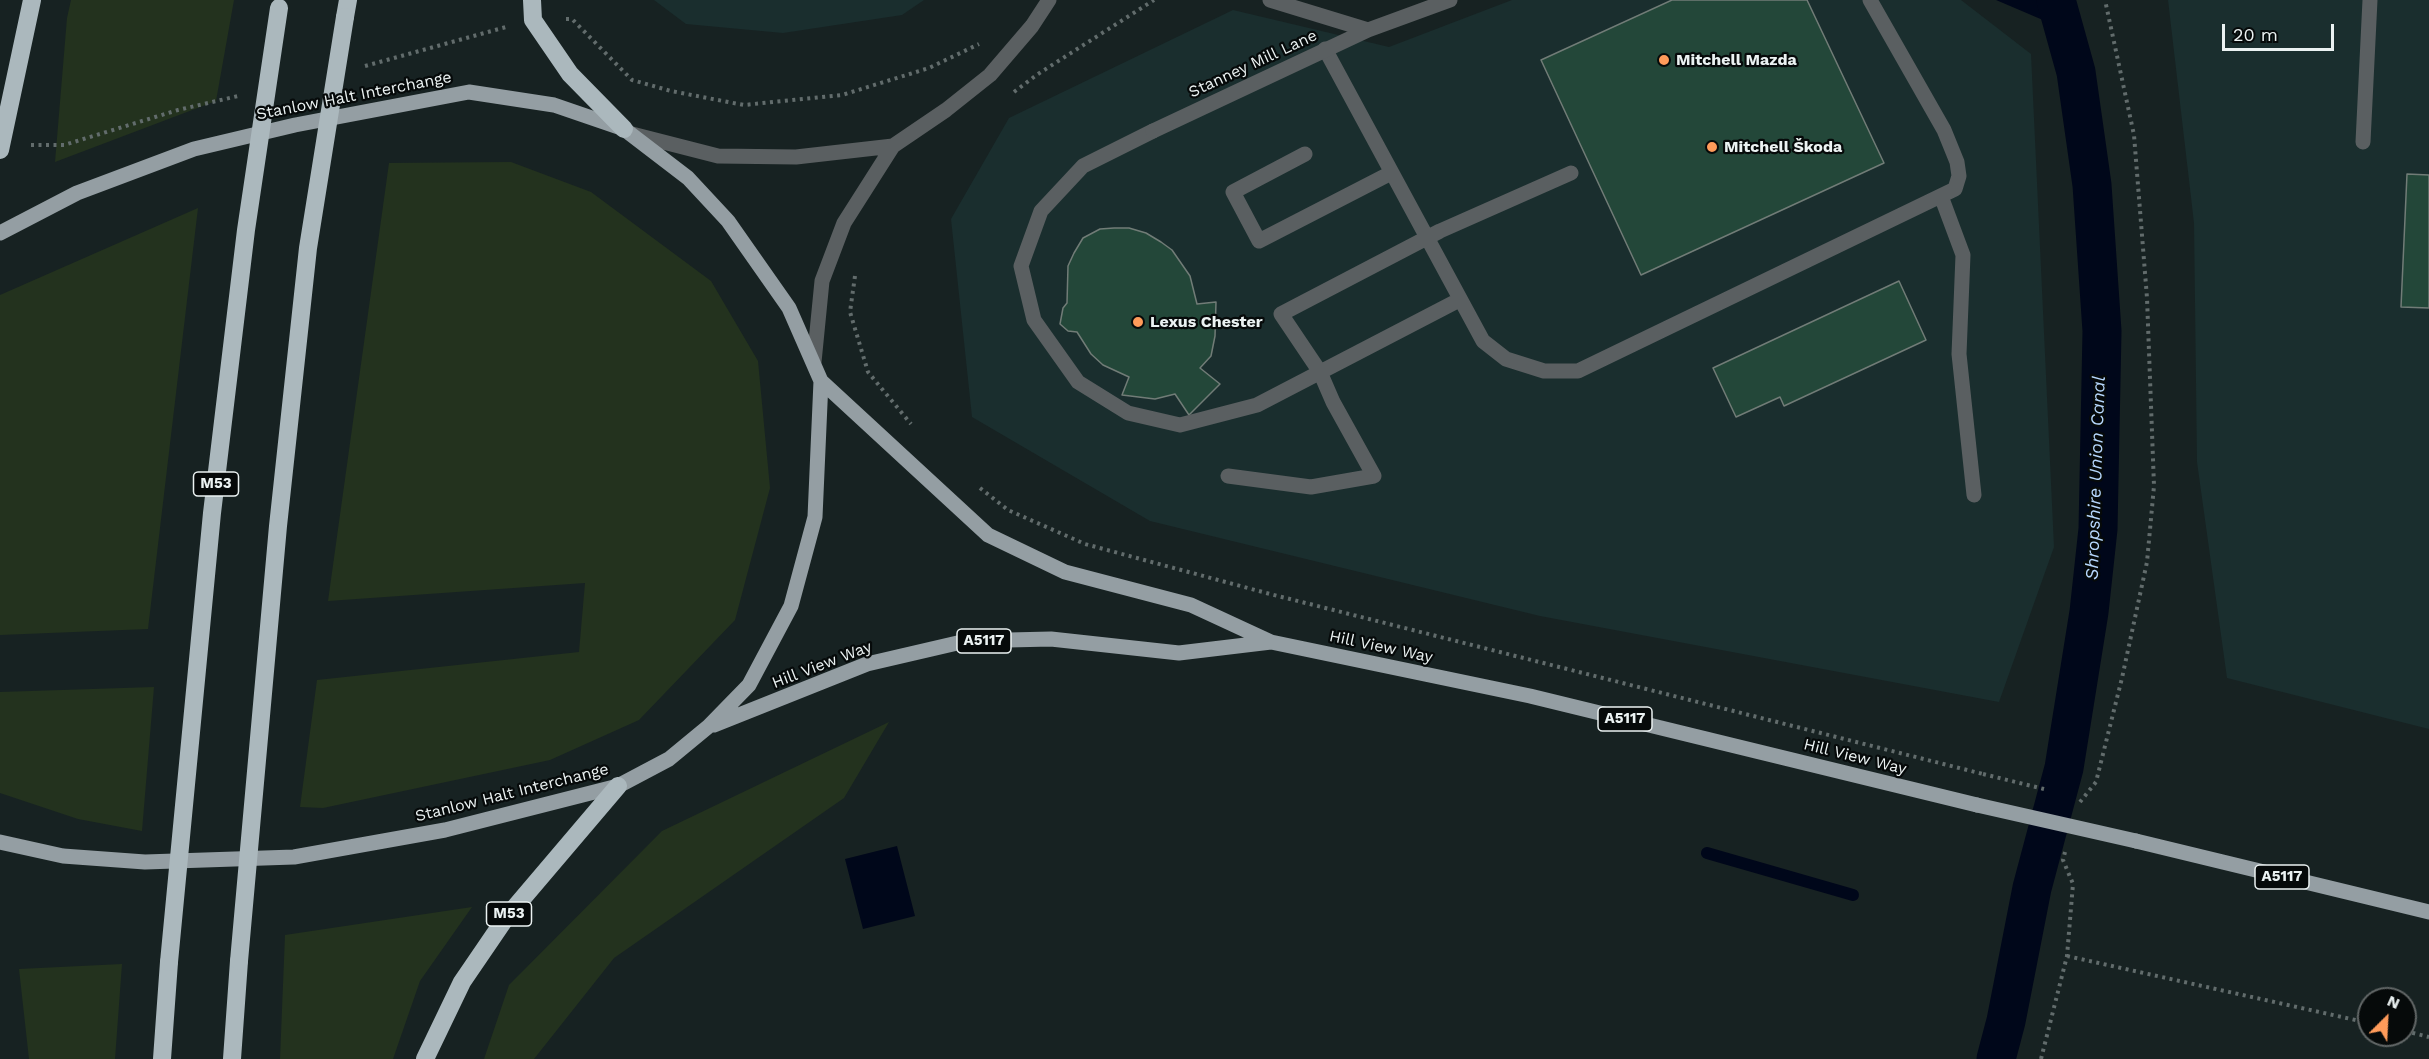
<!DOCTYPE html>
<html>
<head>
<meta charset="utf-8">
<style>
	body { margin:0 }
	#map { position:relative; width:2429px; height:1059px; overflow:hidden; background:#172222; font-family:"Work Sans",sans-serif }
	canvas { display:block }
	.north { position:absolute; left:2357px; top:987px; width:60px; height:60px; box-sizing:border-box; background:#060a0a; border:2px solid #626767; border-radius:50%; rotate:24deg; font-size:16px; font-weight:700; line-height:24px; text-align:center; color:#ebf2f2 }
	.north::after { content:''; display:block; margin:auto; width:21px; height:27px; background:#ff9b5a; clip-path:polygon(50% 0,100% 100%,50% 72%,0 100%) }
	.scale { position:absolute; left:2222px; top:24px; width:112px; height:27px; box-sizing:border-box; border:3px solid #ebf2f2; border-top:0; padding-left:8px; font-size:18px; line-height:21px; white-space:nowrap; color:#ebf2f2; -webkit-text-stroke:4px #060a0a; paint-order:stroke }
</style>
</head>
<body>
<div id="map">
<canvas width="2429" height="1059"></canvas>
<div class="north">N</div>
<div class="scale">20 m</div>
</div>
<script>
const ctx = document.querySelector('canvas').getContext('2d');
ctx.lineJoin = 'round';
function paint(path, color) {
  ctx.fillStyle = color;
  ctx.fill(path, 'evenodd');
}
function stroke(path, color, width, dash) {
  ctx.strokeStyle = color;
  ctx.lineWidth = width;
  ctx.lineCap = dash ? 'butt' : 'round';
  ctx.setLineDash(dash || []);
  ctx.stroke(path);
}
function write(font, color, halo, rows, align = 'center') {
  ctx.font = font + ' "Work Sans",sans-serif';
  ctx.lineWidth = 4.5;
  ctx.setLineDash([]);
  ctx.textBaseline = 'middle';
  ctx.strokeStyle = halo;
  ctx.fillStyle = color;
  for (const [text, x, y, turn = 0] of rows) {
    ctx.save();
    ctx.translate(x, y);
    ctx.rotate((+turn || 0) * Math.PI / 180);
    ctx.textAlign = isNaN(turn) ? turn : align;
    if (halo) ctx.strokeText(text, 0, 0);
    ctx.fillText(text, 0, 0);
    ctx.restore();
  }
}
const built = new Path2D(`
	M654,0H924L902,15L783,33L686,24Z
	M1512,0H1961L2031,54L2054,547L1999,702L1540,616L1150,521L972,417L951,219L1009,118L1233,10L1389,47Z
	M2168,0H2429V729L2227,678L2197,462L2194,223Z`);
const green = new Path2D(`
	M71,0H234L216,101L55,162L67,18Z
	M511,162L591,192L711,281L758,361L770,488L735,620L639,720L550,760L323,808L300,807L317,680L579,652L585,583L328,601L389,163Z
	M198,208L148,629L0,635V295Z
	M154,687L142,831L78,819L0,793V692Z
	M889,722L844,798L614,958L534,1059H484L509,985L662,831Z
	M472,907L420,981L393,1059H280L285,935Z
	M122,964L115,1059H29L19,969Z`);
const water = new Path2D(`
	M1996,0H2056L2064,29Z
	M897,846L915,916L863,929L845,859Z`);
const stream = new Path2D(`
	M1707,853L1853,895`);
const canal = new Path2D(`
	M1996,1059L2006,1021L2032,888L2064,768L2089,612L2098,529L2102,331L2092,185L2076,72L2056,0`);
const building = new Path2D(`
	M1672,0H1807L1884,163L1641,275L1541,60Z
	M2407,174L2429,175V308L2401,307Z
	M1114,228H1129L1146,233L1161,242L1172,250L1190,276L1197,304L1216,302L1215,336L1211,356L1200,368L1220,384L1189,415L1175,394L1155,399L1122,395L1129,377L1103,365L1091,354L1077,332L1068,331L1060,324L1063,308L1067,303L1068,266L1074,253L1083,238L1100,229Z
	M1899,281L1926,340L1784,406L1780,397L1736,417L1713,368Z`);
const path = new Path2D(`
	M566,19H572L632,80L671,91L744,105L842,95L929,68L979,44
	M365,66L506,27
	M1014,92L1038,74L1154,0
	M31,145H64L178,110L238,96
	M855,276L850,312L868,372L911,424
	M980,488L1008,510L1085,544L1270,594L1983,774
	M2080,802L2096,782L2122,678L2147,562L2154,486L2147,298L2134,135L2105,0
	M2067,956L2369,1023
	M2405,1031L2429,1037
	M2041,1059L2067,956L2073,884L2063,860L2065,852`);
const service = new Path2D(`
	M1325,49L1483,341L1506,359L1544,371H1578L1955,189L1959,176L1957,162L1944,130L1870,0
	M1153,131L1083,166L1041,211L1021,266L1034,320L1078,382L1128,413L1180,425L1257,405L1459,300
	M2363,142L2370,0
	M1305,154L1233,192L1259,241L1391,173
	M1941,196L1963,255L1959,354L1974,495
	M1228,476L1311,487L1374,476L1333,402L1320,372L1281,314L1440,231L1571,173`);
const minor = new Path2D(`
	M1270,0L1368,30
	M1153,131L1368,30L1450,0`);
const tertiary = new Path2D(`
	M632,134L718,156L796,157L893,146
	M814,362L822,281L844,223L893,146L946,110L990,75L1032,26L1049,0`);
const primary = new Path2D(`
	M0,233L77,193L194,149L295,125L469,92L554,105L624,129L688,178L728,221L789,308L821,381L815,517L791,606L749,685L709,726L669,759L618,786L445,830L294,857L145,862L63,856L0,842
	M821,381L988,535L1065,572L1191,605L1271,642L1530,696L1977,805
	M714,725L867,664L966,641L1051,639L1179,653L1271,642
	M2136,841L2429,912`);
const motorway = new Path2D(`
	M532,0L533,20L570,74L624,129
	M345,17L348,0
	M0,150L32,0
	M162,1059L169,962
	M232,1059L239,961
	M425,1059L462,982L505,919L618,786`);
const pathBridge = new Path2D(`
	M1983,774L2044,789`);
const primaryBridge = new Path2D(`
	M1977,805L2136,841`);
const motorwayBridge = new Path2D(`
	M239,961L278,526L308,248L345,17
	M169,962L212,513L246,230L279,8`);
const markers = [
	[1664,60,6,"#ff9b5a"],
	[1712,147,6,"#ff9b5a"],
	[1138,322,6,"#ff9b5a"]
];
const shields = [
	[216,484,45],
	[984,641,54],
	[1625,719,54],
	[2282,877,54],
	[509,914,45]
];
const shieldNames = [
	["M53",216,484],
	["A5117",984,641],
	["A5117",1625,719],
	["A5117",2282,877],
	["M53",509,914]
];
const poiNames = [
	["Mitchell Mazda",1676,60],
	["Mitchell Škoda",1724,147],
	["Lexus Chester",1150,322]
];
const streetNames = [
	["Stanney Mill Lane",1253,64,-25],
	["Stanlow Halt Interchange",354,96,-11],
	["Hill View Way",1381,647,12],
	["Hill View Way",822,665,-21],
	["Hill View Way",1855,757,14],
	["Stanlow Halt Interchange",512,793,-14]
];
const waterNames = [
	["Shropshire Union Canal",2096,478,-88]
];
paint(built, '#1a2e2e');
paint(green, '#23321e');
paint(water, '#00071a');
stroke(stream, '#00071a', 12);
stroke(canal, '#00071a', 39);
paint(building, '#234739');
stroke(building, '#717c77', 1.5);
stroke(path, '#626c6c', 4, [3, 4.5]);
stroke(service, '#5a5f61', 15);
stroke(minor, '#5a5f61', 15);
stroke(tertiary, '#5a5f61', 15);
stroke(primary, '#949ea3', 15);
stroke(motorway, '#abb8bd', 18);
stroke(pathBridge, '#626c6c', 4, [3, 4.5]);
stroke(primaryBridge, '#949ea3', 15);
stroke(motorwayBridge, '#abb8bd', 18);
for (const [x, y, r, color] of markers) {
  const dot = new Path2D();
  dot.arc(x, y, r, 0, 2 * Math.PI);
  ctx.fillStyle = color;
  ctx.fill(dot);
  stroke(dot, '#060a0a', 2);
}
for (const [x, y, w] of shields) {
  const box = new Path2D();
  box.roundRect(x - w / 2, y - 12, w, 24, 4.5);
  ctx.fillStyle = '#060a0a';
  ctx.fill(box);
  stroke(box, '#ebf2f2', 1.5);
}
write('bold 15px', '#ebf2f2', null, shieldNames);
write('bold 16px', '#ebf2f2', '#060a0a', poiNames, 'left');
write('16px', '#ebf2f2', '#060a0a', streetNames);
write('italic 18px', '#b6d7fd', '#060a0a', waterNames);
</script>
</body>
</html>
